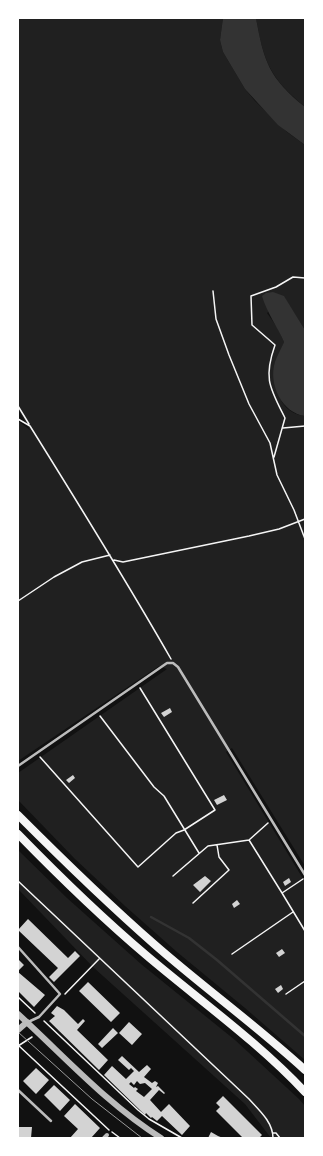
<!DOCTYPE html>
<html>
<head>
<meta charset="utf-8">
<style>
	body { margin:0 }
	#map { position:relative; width:323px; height:1156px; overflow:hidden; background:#111; font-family:Raleway,sans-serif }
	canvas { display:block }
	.frame { position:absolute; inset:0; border:19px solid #fff; pointer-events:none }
</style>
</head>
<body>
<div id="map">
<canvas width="323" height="1156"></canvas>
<div class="frame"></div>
</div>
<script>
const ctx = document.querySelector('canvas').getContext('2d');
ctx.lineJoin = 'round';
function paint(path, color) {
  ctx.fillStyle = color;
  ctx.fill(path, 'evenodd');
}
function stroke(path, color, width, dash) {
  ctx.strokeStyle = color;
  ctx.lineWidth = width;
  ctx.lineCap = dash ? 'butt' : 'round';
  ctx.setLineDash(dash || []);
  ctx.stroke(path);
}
const green = new Path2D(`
	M18,18H223L220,40L223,52L245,89L255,101L287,132L305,145V330L284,297L267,313L277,327L284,342C274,368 269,411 305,416V866L232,748L226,752L305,882V1060L245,1008L177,952L125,906L74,858L18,800V773L167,669L159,666L18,761V421L30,430L18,409Z
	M256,18H305V107C269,77 264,62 256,18Z
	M18,850L67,898L141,964L235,1040L299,1099L305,1106V1138H271L245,1104L93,967L18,889Z`);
const water = new Path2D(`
	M223,18H256C264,62 269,78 305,107V145L278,125L245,89L223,52L220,40Z
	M273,292L284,296L305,330V416C282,413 268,384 275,362C277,356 281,349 284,342C277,326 267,313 262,296L266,293Z`);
const stream = new Path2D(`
	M151,917L189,938L217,960L305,1036`);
const building = new Path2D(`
	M170,708L172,712L164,717L161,713Z
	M73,775L75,778L69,783L66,780Z
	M224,795L227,800L217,805L214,800Z
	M205,876L211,881L200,892L193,885Z
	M289,878L291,882L285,886L283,882Z
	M237,900L240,904L234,908L232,904Z
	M28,919L68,958L75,951L80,956L54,982L49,977L58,968L18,930Z
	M282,949L285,953L279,957L276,953Z
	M18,959L24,965L18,971Z
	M18,972L45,995L34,1007L18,991Z
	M88,982L120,1013L111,1022L79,991Z
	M281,985L283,989L278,993L275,989Z
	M57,1006L64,1010L78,1024L83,1019L85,1021L77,1030L108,1060L99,1070L49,1021L55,1016L51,1013Z
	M129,1022L142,1034L132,1045L119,1033Z
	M113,1028L118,1033L102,1048L98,1044Z
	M122,1056L139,1072L147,1065L151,1069L144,1077L152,1083L155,1081L158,1083L156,1087L158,1086L165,1093L164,1094L159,1090L150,1100L161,1112L169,1104L190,1126L182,1135L162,1116L157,1121L152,1117L151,1118L146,1113L145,1115L104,1075L112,1066L126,1079L134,1071L131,1068L129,1070L118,1060ZM137,1081L140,1084L145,1083L152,1089L144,1097L136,1091L138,1089L135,1087L134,1088L129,1084L131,1082L134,1085Z
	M36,1068L49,1080L36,1094L23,1081Z
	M54,1085L70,1100L60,1111L44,1095Z
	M223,1096L262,1135L259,1138H243L216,1111L220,1107L216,1103Z
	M75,1104L100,1128L91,1138H70L78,1129L64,1116Z
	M18,1127H32L31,1138H18Z
	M211,1132L218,1136L223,1138H208Z`);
const path = new Path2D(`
	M213,291L216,319L229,355L249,404L270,443L277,475L294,510L305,539
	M18,406L29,424
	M18,419L30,426C78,503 126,580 171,659
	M283,428L305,426
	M274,457L285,418C270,388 263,379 275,345L252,325L251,296L276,287L293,277L305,278
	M114,560L123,562L249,536L279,529L305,519
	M18,601L54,577L82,562L110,555
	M100,716L154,787L164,796L199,853
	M40,757L138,867L176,833L184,830L215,810L140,688
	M268,823L249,840L282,893
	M173,876L208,846L249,840
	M303,879L282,893L305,931
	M18,881L249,1099C259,1110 273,1122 273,1138
	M193,903L229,870L219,857L217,845
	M232,954L293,912
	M65,994L99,959
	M286,994L305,981
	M18,997L35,1013
	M44,1021L138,1110L149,1119L182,1138
	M18,1045L109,1130
	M18,1046L32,1037
	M112,1132L120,1138
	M273,1133H276L280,1138`);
const service = new Path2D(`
	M18,766L167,663H173L178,667L305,875
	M18,947L60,994L39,1017L28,1022
	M18,1090L51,1121`);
const minor = new Path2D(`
	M104,1138L107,1135`);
const tertiary = new Path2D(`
	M18,1014C65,1057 107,1104 161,1138
	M18,1030L27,1022`);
const trunk = new Path2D(`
	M18,815C62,859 107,903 154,944C203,987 257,1026 305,1070
	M18,834C59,876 101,917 146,955C199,1000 257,1041 305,1092`);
const tram = new Path2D(`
	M18,1032L92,1099L142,1138`);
paint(green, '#202020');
paint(water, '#333');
stroke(stream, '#333', 2.5);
paint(building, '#d3d3d3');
stroke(path, '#f5f5f5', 1.5);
stroke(service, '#bcbcbc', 2.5);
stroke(minor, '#bcbcbc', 4);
stroke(tertiary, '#bcbcbc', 6);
stroke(trunk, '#f5f5f5', 8);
stroke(tram, '#9a9a9a', 1);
</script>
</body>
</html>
